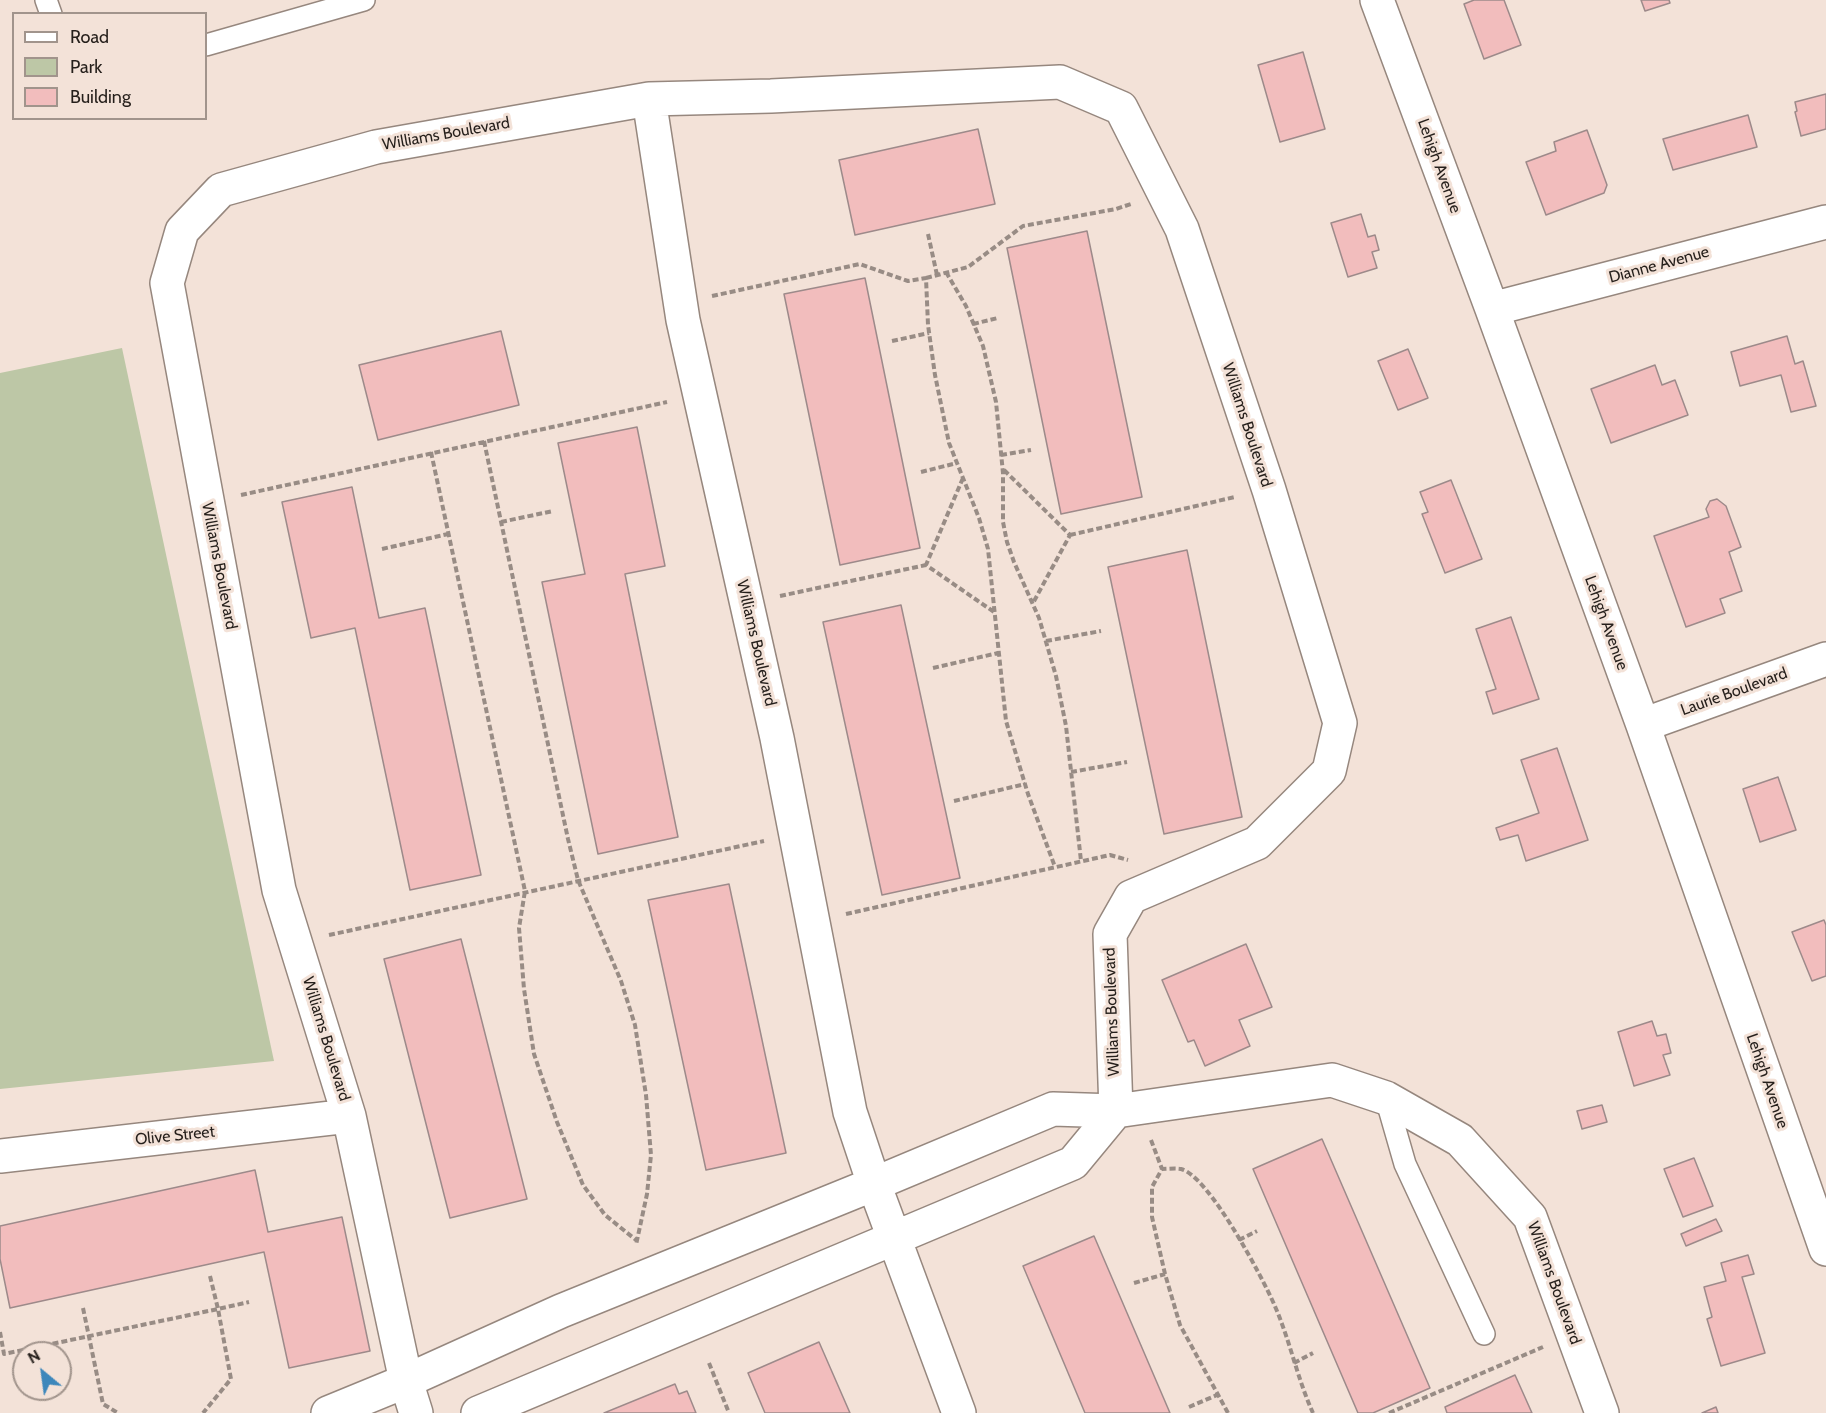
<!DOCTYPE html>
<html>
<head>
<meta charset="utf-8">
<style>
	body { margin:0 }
	#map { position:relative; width:1826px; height:1413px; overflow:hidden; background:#f3e2d8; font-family:Cabin,sans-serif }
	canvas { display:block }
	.legend { position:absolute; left:12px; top:12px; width:195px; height:108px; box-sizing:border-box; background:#f3e2d8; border:2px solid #a1948c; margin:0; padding:8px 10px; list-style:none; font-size:18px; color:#251f1b }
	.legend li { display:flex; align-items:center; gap:12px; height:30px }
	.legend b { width:30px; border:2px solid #a1948c }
	.north { position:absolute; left:12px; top:1341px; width:60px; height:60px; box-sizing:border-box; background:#f3e2d8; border:2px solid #a1948c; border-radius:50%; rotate:331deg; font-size:16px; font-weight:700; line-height:24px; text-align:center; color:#251f1b }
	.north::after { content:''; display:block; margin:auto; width:21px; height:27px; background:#3d87bb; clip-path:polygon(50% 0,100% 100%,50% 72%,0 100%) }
</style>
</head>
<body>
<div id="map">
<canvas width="1826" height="1413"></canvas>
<ul class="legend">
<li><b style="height:8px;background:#fff"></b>Road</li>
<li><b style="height:16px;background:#bdc7a6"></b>Park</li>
<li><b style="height:16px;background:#f2bdbd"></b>Building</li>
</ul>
<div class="north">N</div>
</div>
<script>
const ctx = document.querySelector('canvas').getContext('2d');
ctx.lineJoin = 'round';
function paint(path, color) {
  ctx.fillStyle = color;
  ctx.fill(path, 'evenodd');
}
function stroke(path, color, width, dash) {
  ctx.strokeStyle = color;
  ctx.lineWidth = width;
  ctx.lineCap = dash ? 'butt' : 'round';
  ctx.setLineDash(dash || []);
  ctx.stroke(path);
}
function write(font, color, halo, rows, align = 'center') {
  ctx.font = font + ' Cabin,sans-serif';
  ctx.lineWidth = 6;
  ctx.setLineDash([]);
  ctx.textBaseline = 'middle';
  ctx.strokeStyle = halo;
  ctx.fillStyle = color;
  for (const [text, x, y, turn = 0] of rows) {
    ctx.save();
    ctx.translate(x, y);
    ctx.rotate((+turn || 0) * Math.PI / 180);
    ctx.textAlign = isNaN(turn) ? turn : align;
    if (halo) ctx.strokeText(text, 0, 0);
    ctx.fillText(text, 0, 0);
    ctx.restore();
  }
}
const green = new Path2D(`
	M122,348L274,1061L0,1089V373Z`);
const building = new Path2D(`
	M1474,0H1504L1521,45L1484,59L1464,4Z
	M1641,0H1669L1670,3L1645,11Z
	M1303,52L1325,129L1280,142L1258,65Z
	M1826,94V129L1801,136L1795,112L1797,111L1795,102Z
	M1748,115L1757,147L1673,170L1663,139Z
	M978,129L995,204L855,235L839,160Z
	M1587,130L1607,185L1604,193L1546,215L1526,162L1556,151L1554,142Z
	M1361,214L1368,237L1375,235L1379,250L1372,252L1377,268L1348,277L1331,223Z
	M1087,231L1142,497L1061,514L1007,248Z
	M865,278L920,548L840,565L784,294Z
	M501,331L519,405L378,440L359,365Z
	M1787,336L1795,364L1803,361L1816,406L1791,412L1781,375L1740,386L1731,352Z
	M1408,349L1428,398L1398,410L1378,361Z
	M1655,365L1662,385L1675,380L1688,415L1611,443L1591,389Z
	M637,427L665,566L625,574L678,837L598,854L542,582L585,574L558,443Z
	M1451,480L1482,559L1445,573L1422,514L1428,512L1420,492Z
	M352,487L379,618L425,608L481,875L410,890L355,628L311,638L282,502Z
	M1717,499L1726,506L1741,547L1729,552L1742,591L1720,599L1725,613L1686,627L1654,536L1709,517L1706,509L1710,501Z
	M1187,550L1242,817L1164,834L1108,567Z
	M901,605L960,878L882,895L823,622Z
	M1511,617L1539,699L1493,714L1486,692L1496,689L1476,629Z
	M1557,748L1588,840L1526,861L1518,835L1500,840L1496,828L1539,813L1521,760Z
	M1778,777L1796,830L1760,842L1743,789Z
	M729,884L786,1153L706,1170L648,900Z
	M1824,920L1826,925V976L1812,981L1792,932Z
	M461,939L527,1199L450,1218L384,959Z
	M1246,944L1272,1007L1239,1020L1250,1046L1205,1066L1194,1040L1188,1042L1162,980Z
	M1652,1021L1657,1036L1666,1034L1671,1053L1663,1055L1670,1075L1634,1086L1618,1032Z
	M1602,1105L1607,1122L1582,1129L1577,1111Z
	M1322,1139L1430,1388L1373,1413H1358L1253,1169Z
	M1694,1158L1713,1206L1683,1217L1664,1169Z
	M255,1170L268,1232L342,1217L370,1351L289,1368L264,1252L10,1308L0,1259V1226Z
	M1716,1219L1722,1231L1686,1246L1681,1234Z
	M1094,1236L1170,1413H1085L1023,1266Z
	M1748,1255L1754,1274L1742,1277L1765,1353L1721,1366L1707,1319L1712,1317L1704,1287L1726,1281L1721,1263Z
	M819,1342L850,1413H765L748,1373Z
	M1515,1375L1532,1413H1447L1445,1407Z
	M675,1384L679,1394L687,1391L696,1413H604Z
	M1716,1407L1718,1413H1702Z`);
const path = new Path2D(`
	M928,234L937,275
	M946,272L966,306L983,346L996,402L1003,473V522L1007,542L1014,562L1039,618L1056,676L1066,726L1081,861
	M926,278L968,267L1023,226L1116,209L1131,204
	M712,296L860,264L908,281L926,278L928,325L935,375L949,443L979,518L988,549L1006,721L1028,794L1055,867
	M973,324L998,318
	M892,341L929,333
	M484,441L568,839L578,880L621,981L635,1025L646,1095L651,1155L647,1194L636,1245
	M431,452L525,891L519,928L524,989L534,1054L557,1122L583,1185L605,1215L636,1240
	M1001,455L1031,450
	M1004,470L1070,535L1033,603
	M921,472L957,463
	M963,478L926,565L994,612
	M241,495L667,402
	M501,522L553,511
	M1070,535L1235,497
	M382,549L448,534
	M780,596L926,565
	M1046,641L1101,631
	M933,668L998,653
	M1071,772L1127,762
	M954,801L1025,784
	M846,914L1110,855L1128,860
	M329,935L764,841
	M1151,1140L1162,1169
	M1239,1240L1257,1231
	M210,1276L218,1309L249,1302
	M1134,1283L1165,1274
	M83,1308L103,1404L118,1413
	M0,1332L4,1354L218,1309L231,1379L203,1413
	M709,1363L729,1413
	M1294,1363L1313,1353
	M1189,1407L1217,1395
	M1228,1413L1180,1325L1165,1274L1152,1217V1187L1162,1169C1168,1169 1175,1168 1181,1169C1209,1176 1262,1277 1274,1304C1290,1340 1297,1378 1313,1413
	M1389,1413L1543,1347`);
const service = new Path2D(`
	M46,0L51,14
	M206,45L364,0
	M1386,1098L1405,1164L1484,1334`);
const minor = new Path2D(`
	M1377,0L1492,309L1643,725L1826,1249
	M649,99L683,320L777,738L850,1112L874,1184L959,1413
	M1492,309L1826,222
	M1643,725L1826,659
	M0,1156L349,1116
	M328,1413L406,1381L561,1311L874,1184L1053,1109L1116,1111L1073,1163L478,1413
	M416,1413L406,1381L349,1116L279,890L167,283L182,231L221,190L376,147L649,99L771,96L1060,82L1121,108L1182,229L1269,490L1340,723L1329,771L1257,843L1131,897L1110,934L1116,1111L1332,1080L1386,1098L1460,1140L1530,1217L1602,1413`);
const streetNames = [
	["Williams Boulevard",446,134,-10],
	["Lehigh Avenue",1439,166,70],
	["Dianne Avenue",1659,265,-15],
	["Williams Boulevard",1247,425,72],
	["Williams Boulevard",219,566,79],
	["Lehigh Avenue",1606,623,70],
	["Williams Boulevard",756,643,77],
	["Laurie Boulevard",1734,692,-20],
	["Williams Boulevard",1112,1012,-92],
	["Williams Boulevard",326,1039,73],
	["Lehigh Avenue",1767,1081,71],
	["Olive Street",175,1136,-6],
	["Williams Boulevard",1554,1283,70]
];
paint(green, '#bdc7a6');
paint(building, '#f2bdbd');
stroke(building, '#9d8a8a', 1.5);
stroke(service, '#96877e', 24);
stroke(minor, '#96877e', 36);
stroke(path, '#988c85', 4, [6, 3]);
stroke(service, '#fff', 21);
stroke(minor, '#fff', 33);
write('16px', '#251f1b', '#f3e2d8', streetNames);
</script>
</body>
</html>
